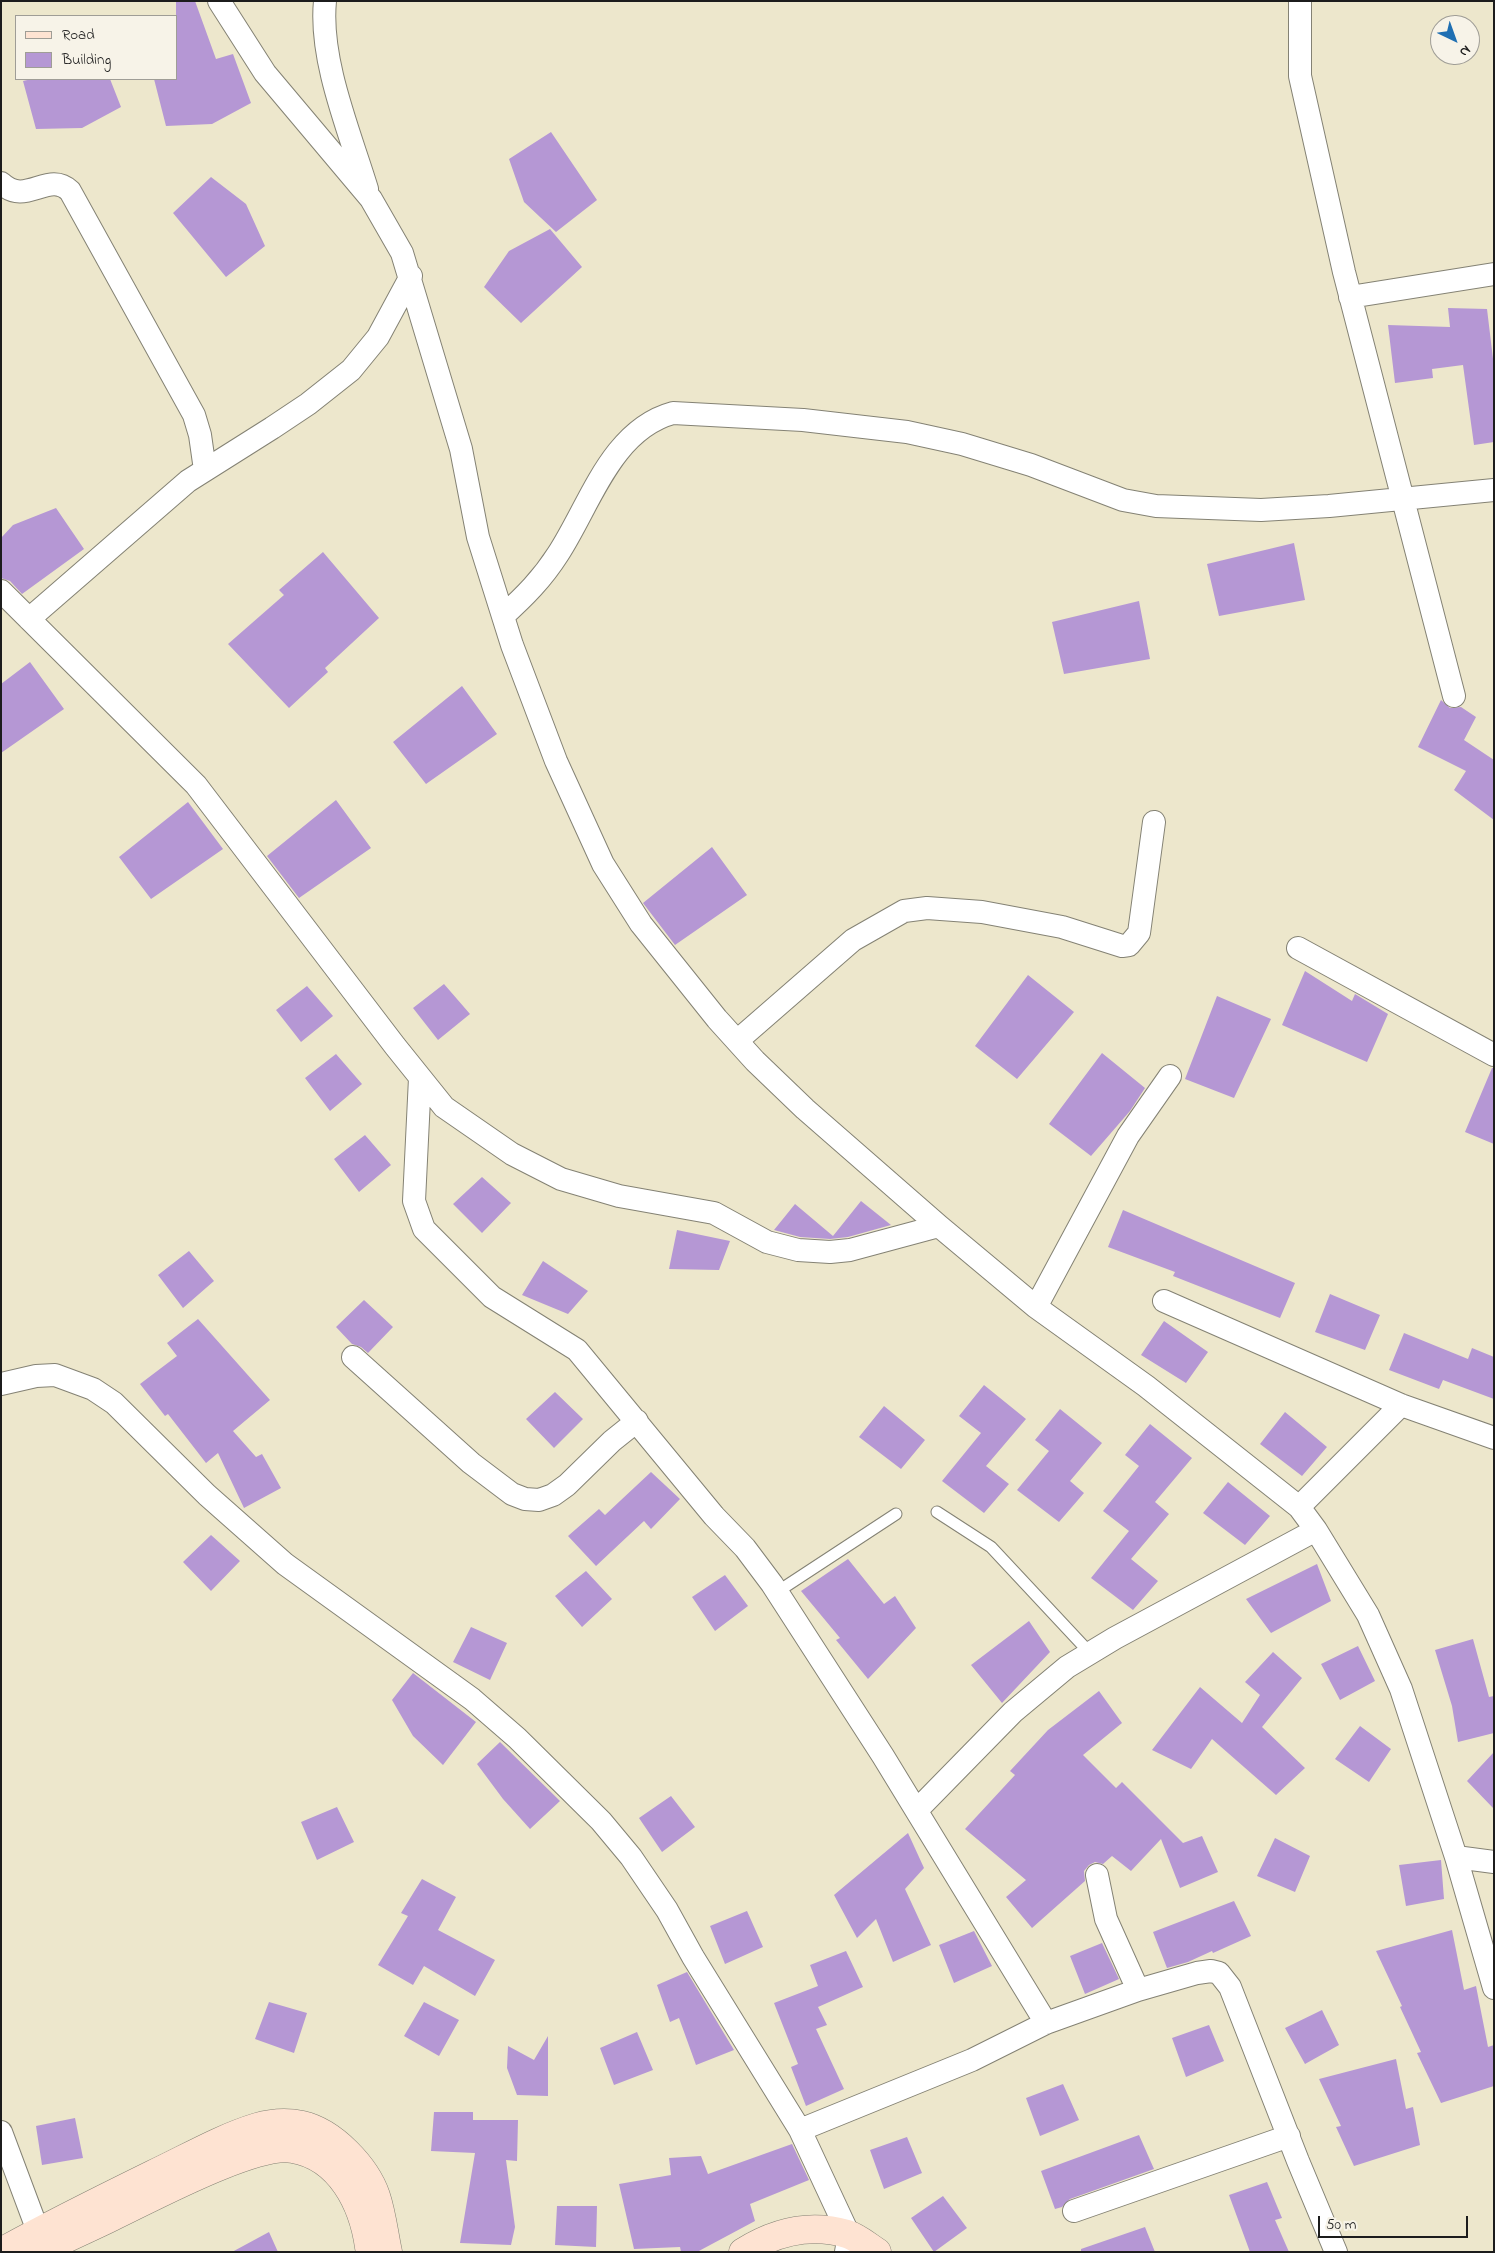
<!DOCTYPE html>
<html>
<head>
<meta charset="utf-8">
<style>
	body { margin:0 }
	#map { position:relative; width:1495px; height:2253px; overflow:hidden; background:#ede7cc; font-family:"Indie Flower",sans-serif }
	canvas { display:block }
	.frame { position:absolute; inset:0; border:2px solid #1c1c1c; pointer-events:none }
	.legend { position:absolute; left:15px; top:15px; width:162px; height:65px; box-sizing:border-box; background:#f7f3e8; border:1px solid #9f9d96; margin:0; padding:6px 9px; list-style:none; font-size:15px; color:#1c1c1c }
	.legend li { display:flex; align-items:center; gap:10px; height:25px }
	.legend b { width:25px; border:1px solid #9f9d96 }
	.north { position:absolute; left:1430px; top:15px; width:50px; height:50px; box-sizing:border-box; background:#f7f3e8; border:1px solid #9f9d96; border-radius:50%; rotate:138deg; font-size:14px; font-weight:700; line-height:20px; text-align:center; color:#1c1c1c }
	.north::after { content:''; display:block; margin:auto; width:18px; height:22px; background:#1f6fb2; clip-path:polygon(50% 0,100% 100%,50% 72%,0 100%) }
	.scale { position:absolute; left:1318px; top:2216px; width:150px; height:22px; box-sizing:border-box; border:2px solid #1c1c1c; border-top:0; padding-left:6px; font-size:15px; line-height:18px; white-space:nowrap; color:#1c1c1c; -webkit-text-stroke:4px #f7f3e8; paint-order:stroke }
</style>
</head>
<body>
<div id="map">
<canvas width="1495" height="2253"></canvas>
<div class="frame"></div>
<ul class="legend">
<li><b style="height:6px;background:#fee3d2"></b>Road</li>
<li><b style="height:14px;background:#b597d4"></b>Building</li>
</ul>
<div class="north">N</div>
<div class="scale">50 m</div>
</div>
<script>
const ctx = document.querySelector('canvas').getContext('2d');
ctx.lineJoin = 'round';
function paint(path, color) {
  ctx.fillStyle = color;
  ctx.fill(path, 'evenodd');
}
function stroke(path, color, width, dash) {
  ctx.strokeStyle = color;
  ctx.lineWidth = width;
  ctx.lineCap = dash ? 'butt' : 'round';
  ctx.setLineDash(dash || []);
  ctx.stroke(path);
}
const building = new Path2D(`
	M176,1H195L216,59L233,54L251,103L212,124L166,126L154,79H176Z
	M32,79H110L121,107L82,128L36,129L23,81Z
	M551,132L597,200L556,232L524,202L509,159Z
	M211,177L246,204L265,246L226,277L173,213Z
	M550,229L582,267L521,323L484,287L509,251Z
	M1448,308L1487,309L1494,367V442L1474,445L1463,365L1432,369L1433,378L1395,383L1388,325L1450,327Z
	M56,508L84,549L22,594L10,581L1,578V538L13,525Z
	M1294,543L1305,600L1219,616L1207,564Z
	M323,552L379,618L325,668L328,672L289,708L228,644L284,595L279,590Z
	M1139,601L1150,659L1064,674L1052,622Z
	M30,662L64,709L1,753V684Z
	M462,686L497,734L426,784L393,742Z
	M1441,700L1450,708L1461,707L1476,717L1464,740L1494,760V820L1454,790L1466,771L1418,747Z
	M336,800L371,848L299,898L267,856Z
	M188,802L223,849L151,899L119,857Z
	M712,847L747,895L675,945L643,903Z
	M1305,971L1352,1001L1355,994L1388,1014L1367,1062L1282,1025Z
	M1028,975L1074,1012L1017,1079L975,1046Z
	M444,984L470,1014L438,1040L413,1008Z
	M307,986L333,1016L301,1042L276,1010Z
	M1217,996L1271,1019L1234,1098L1185,1079Z
	M1102,1053L1145,1088L1130,1111L1091,1156L1049,1124Z
	M336,1054L362,1084L330,1111L305,1078Z
	M1492,1068H1494V1144L1465,1132Z
	M365,1135L391,1165L359,1192L334,1159Z
	M482,1177L511,1203L482,1233L453,1204Z
	M861,1201L891,1225L848,1237L830,1239L800,1237L774,1230L795,1204L833,1236Z
	M1123,1210L1295,1283L1280,1318L1173,1276L1175,1272L1108,1247Z
	M677,1230L730,1241L719,1270L669,1269Z
	M189,1251L214,1281L183,1308L158,1275Z
	M543,1261L588,1291L568,1314L522,1295Z
	M1330,1294L1380,1315L1365,1350L1315,1332Z
	M364,1300L393,1327L368,1353L361,1347L352,1344L336,1327Z
	M198,1319L270,1400L233,1431L256,1457L262,1454L281,1488L244,1508L218,1453L206,1463L168,1414L165,1416L140,1384L177,1356L167,1343Z
	M1164,1321L1208,1352L1186,1383L1141,1355Z
	M1404,1333L1468,1359L1472,1348L1494,1357V1399L1443,1380L1439,1389L1389,1370Z
	M984,1385L1026,1419L986,1466L1009,1484L984,1513L942,1481L981,1433L959,1416Z
	M555,1392L583,1419L554,1448L526,1419Z
	M884,1406L925,1440L901,1469L859,1437Z
	M1060,1409L1102,1443L1070,1481L1084,1493L1059,1522L1017,1490L1049,1451L1035,1440Z
	M1285,1412L1327,1447L1302,1476L1260,1444Z
	M1150,1424L1192,1458L1155,1502L1169,1514L1131,1559L1158,1581L1133,1610L1091,1578L1129,1531L1103,1511L1139,1466L1125,1455Z
	M651,1472L680,1499L651,1529L644,1521L596,1566L568,1536L599,1509L605,1515Z
	M1228,1482L1270,1516L1245,1545L1203,1513Z
	M211,1535L240,1561L211,1591L183,1562Z
	M848,1559L884,1604L895,1596L916,1628L868,1679L836,1640L840,1638L801,1591Z
	M1317,1564L1331,1601L1271,1633L1246,1599Z
	M586,1571L612,1599L582,1627L555,1596Z
	M725,1575L748,1606L715,1631L692,1597Z
	M1029,1621L1050,1652L1002,1703L971,1665Z
	M471,1627L507,1643L490,1680L453,1662Z
	M1473,1639L1489,1697L1494,1696V1733L1458,1742L1452,1706L1435,1650Z
	M1358,1646L1375,1681L1340,1700L1321,1664Z
	M1273,1652L1302,1678L1262,1727L1305,1768L1276,1795L1212,1739L1191,1769L1152,1750L1200,1687L1242,1723L1260,1695L1245,1682Z
	M413,1673L476,1722L443,1765L413,1736L392,1700Z
	M1099,1691L1122,1723L1083,1755L1116,1788L1122,1782L1183,1843L1202,1836L1218,1872L1180,1888L1161,1839L1131,1871L1112,1856L1103,1864L1095,1862L1089,1865L1084,1871L1085,1881L1032,1928L1006,1897L1026,1880L965,1829L1015,1775L1010,1771L1048,1730Z
	M1360,1726L1391,1749L1369,1782L1335,1759Z
	M500,1742L560,1801L530,1829L503,1799L477,1764Z
	M1494,1752V1809L1467,1781Z
	M671,1796L695,1827L662,1852L639,1818Z
	M337,1807L354,1842L317,1860L301,1822Z
	M908,1833L924,1868L905,1889L931,1945L893,1962L876,1919L857,1938L834,1895Z
	M1275,1838L1310,1856L1295,1892L1257,1876Z
	M1441,1860L1444,1899L1406,1906L1399,1865Z
	M422,1879L456,1897L438,1930L495,1960L475,1996L424,1966L413,1985L378,1965L408,1916L401,1913Z
	M1234,1901L1251,1936L1213,1953L1212,1951L1188,1962L1167,1968L1153,1932Z
	M747,1911L763,1947L725,1964L710,1926Z
	M1452,1930L1464,1990L1476,1986L1488,2047L1494,2045V2086L1441,2103L1417,2053L1421,2052L1400,2007L1402,2006L1376,1951Z
	M974,1931L992,1966L954,1983L939,1945Z
	M1102,1943L1119,1979L1085,1994L1070,1956Z
	M846,1951L863,1987L818,2007L827,2025L816,2029L844,2089L806,2106L791,2067L798,2064L774,2003L818,1986L810,1965Z
	M687,1972L734,2050L696,2065L679,2018L670,2022L657,1985Z
	M269,2002L307,2013L294,2053L255,2039Z
	M424,2002L459,2020L439,2056L404,2036Z
	M1322,2010L1339,2045L1305,2064L1285,2028Z
	M1209,2025L1224,2061L1186,2077L1172,2038Z
	M637,2032L653,2070L614,2085L600,2048Z
	M548,2036V2096L517,2095L507,2068L508,2046L534,2060Z
	M1396,2059L1406,2109L1413,2107L1420,2145L1354,2166L1336,2127L1341,2126L1319,2079Z
	M1063,2084L1079,2120L1040,2136L1026,2098Z
	M434,2112H473V2120H518L517,2161L506,2160L515,2227L511,2245L460,2243L475,2153L431,2151Z
	M75,2118L83,2158L42,2165L36,2126Z
	M1139,2135L1154,2169L1070,2199L1062,2207L1055,2209L1041,2171Z
	M907,2137L922,2173L884,2189L870,2150Z
	M792,2144L809,2180L750,2204L755,2221L697,2252H681L680,2247L634,2249L619,2184L671,2175L669,2158L701,2156L708,2174Z
	M1267,2182L1282,2218L1275,2220L1289,2252H1250L1229,2195Z
	M943,2196L967,2228L934,2252L911,2218Z
	M557,2206H597L596,2247L555,2245Z
	M1145,2227L1155,2252H1081V2249Z
	M269,2232L278,2252H232Z`);
const service = new Path2D(`
	M937,1512L991,1547L1090,1653
	M777,1592L896,1514`);
const minor = new Path2D(`
	M219,1L265,73L371,199L402,253L461,449L478,537L512,645L556,761L603,864L641,924L717,1019L755,1061L805,1109L939,1226L1036,1307L1146,1386L1299,1507L1316,1530L1368,1615L1401,1689L1456,1857L1494,1988
	M325,1C319,60 350,133 367,189
	M1300,1V76L1344,272L1454,696
	M1,183C26,207 48,170 70,191L194,415L200,435L205,470
	M1350,297L1494,274
	M1,591L196,785L395,1046L444,1107L512,1154L561,1179L619,1196L714,1213L767,1242L798,1250L830,1252L850,1250L939,1226
	M503,616C525,596 542,579 558,554C590,505 611,430 673,413L803,420L907,432L962,444L1031,465L1123,500L1156,506L1261,510L1329,506L1494,490
	M29,619L188,481L272,428L308,404L351,370L378,337L411,276
	M1298,948L1494,1055
	M737,1041L853,940L904,911L927,908L982,912L1062,927L1122,946L1129,945L1139,933L1154,822
	M420,1078L414,1201L424,1229L492,1297L577,1350L714,1516L745,1548L772,1584L883,1756L1046,2023
	M1164,1301L1401,1405L1494,1438
	M1036,1307L1128,1136L1170,1076
	M353,1357L471,1463L512,1494L525,1499L539,1500L553,1495L567,1485L612,1441L637,1421
	M1,1384L36,1376L55,1375L93,1389L114,1403L207,1495L285,1564L472,1699L517,1738L601,1821L631,1857L667,1910L693,1957L800,2130L849,2235L846,2252
	M1299,1507L1401,1405
	M917,1810L1013,1712L1067,1667L1115,1638L1316,1530
	M1456,1857L1494,1862
	M1097,1875L1106,1919L1138,1990
	M800,2130L972,2060L1046,2023L1138,1990L1197,1973L1211,1971L1219,1973L1230,1987L1298,2161L1336,2252
	M1,2132L38,2231
	M1074,2211L1289,2136`);
const secondary = new Path2D(`
	M1,2252C51,2224 102,2199 153,2174C187,2158 221,2138 257,2127C271,2123 288,2122 302,2125C333,2132 366,2167 376,2196C382,2214 384,2233 388,2252
	M40,2252C63,2239 88,2229 112,2217C150,2199 255,2142 293,2149C340,2157 363,2204 369,2247
	M743,2252C775,2232 810,2223 847,2234C857,2237 868,2246 877,2252`);
paint(building, '#b597d4');
stroke(service, '#848274', 13);
stroke(minor, '#848274', 24);
stroke(secondary, '#848274', 29);
stroke(service, '#fff', 11);
stroke(minor, '#fff', 22);
stroke(secondary, '#fee3d2', 28);
</script>
</body>
</html>
